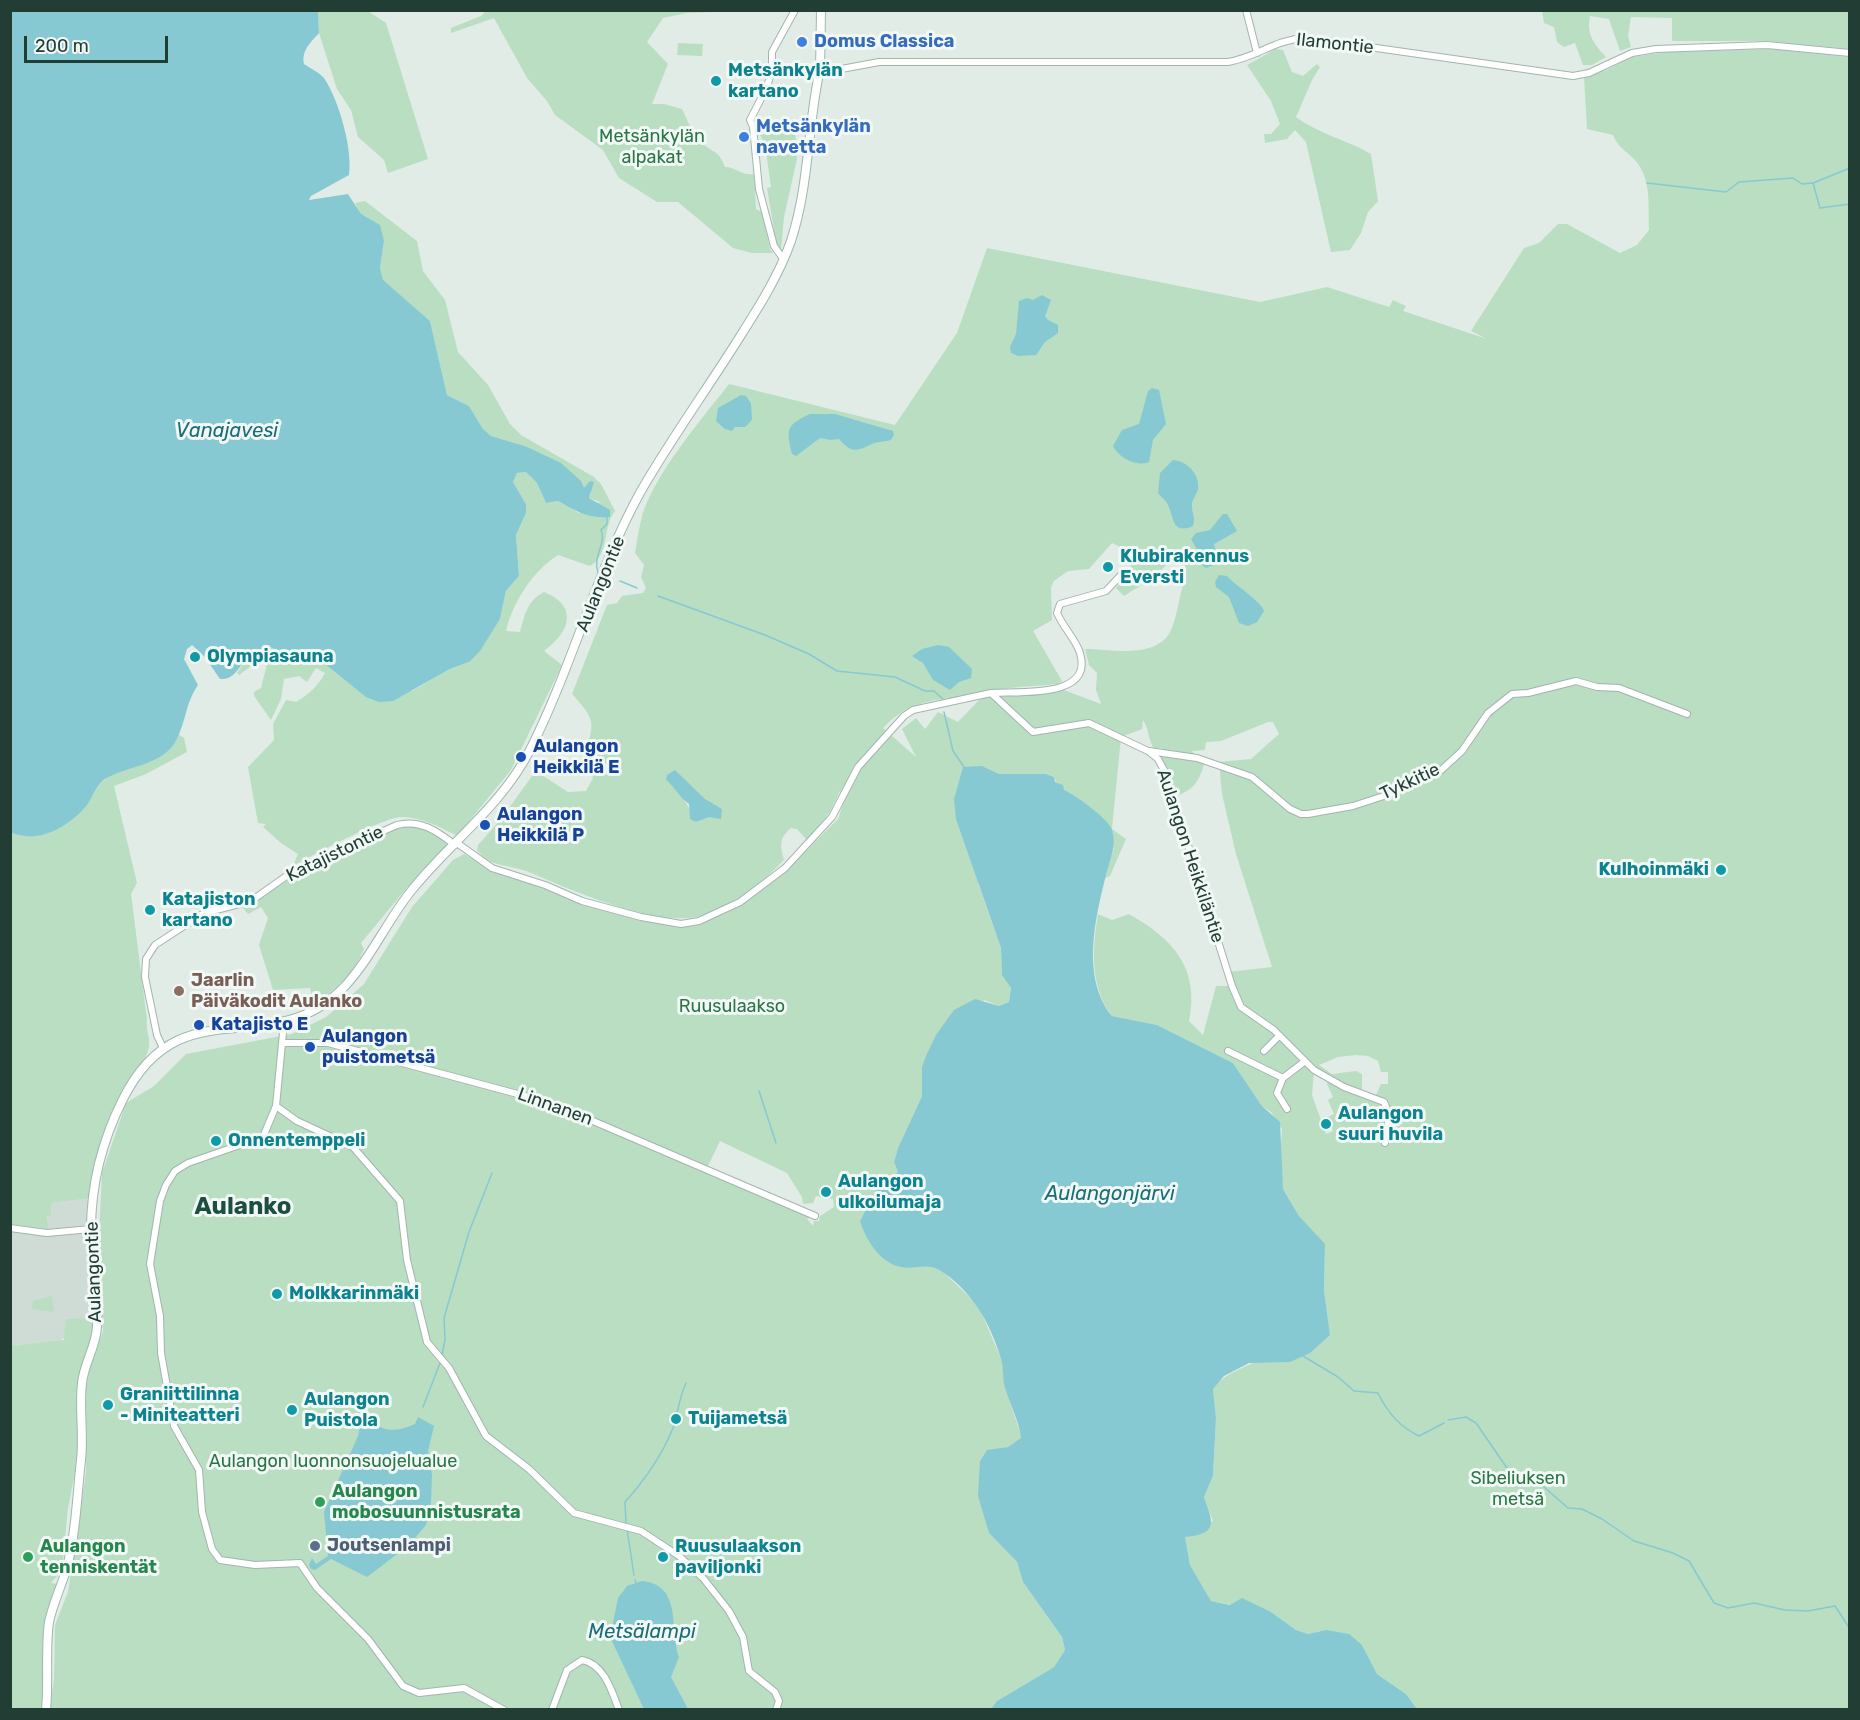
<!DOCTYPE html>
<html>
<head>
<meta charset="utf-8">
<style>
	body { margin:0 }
	#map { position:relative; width:1860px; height:1720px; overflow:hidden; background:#e1ece7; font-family:Rubik,sans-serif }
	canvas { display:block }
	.frame { position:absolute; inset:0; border:12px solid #213d34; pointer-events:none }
	.scale { position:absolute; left:24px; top:36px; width:144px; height:27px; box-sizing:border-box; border:3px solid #213d34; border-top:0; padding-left:8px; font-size:18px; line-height:21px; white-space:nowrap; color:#213d34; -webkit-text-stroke:4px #f1f8f5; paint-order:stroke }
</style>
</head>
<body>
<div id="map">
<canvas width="1860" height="1720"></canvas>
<div class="frame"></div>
<div class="scale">200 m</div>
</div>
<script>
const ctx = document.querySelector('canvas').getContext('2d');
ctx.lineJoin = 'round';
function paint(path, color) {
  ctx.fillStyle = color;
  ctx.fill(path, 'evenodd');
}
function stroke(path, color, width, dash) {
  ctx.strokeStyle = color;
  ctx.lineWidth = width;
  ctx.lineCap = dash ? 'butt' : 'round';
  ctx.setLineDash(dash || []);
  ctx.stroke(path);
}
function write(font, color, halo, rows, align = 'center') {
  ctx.font = font + ' Rubik,sans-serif';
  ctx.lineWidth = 6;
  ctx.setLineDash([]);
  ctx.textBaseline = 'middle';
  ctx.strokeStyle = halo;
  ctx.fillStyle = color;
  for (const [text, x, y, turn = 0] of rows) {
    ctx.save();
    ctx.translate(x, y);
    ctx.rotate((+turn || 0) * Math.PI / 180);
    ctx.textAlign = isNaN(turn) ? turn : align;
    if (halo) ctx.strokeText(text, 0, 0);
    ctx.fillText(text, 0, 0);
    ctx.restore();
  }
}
const built = new Path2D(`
	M92,1198L96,1318L56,1343L11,1346V1224L49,1229L47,1215L50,1203Z`);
const green = new Path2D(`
	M318,11H368L386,23L428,159L388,173L384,160L358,137L351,110L337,89L319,33Z
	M486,11H740L687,13L663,18L647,42L668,64L652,104H664L682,109C688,121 692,134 702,143C714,154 719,150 725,167C736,167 742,176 754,174L756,209L762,212L770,249L773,253H752L733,248L678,202H657L619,178L603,150L555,115L547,101L527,78L494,18L451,33V28L481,16Z
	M1542,11H1849V49L1767,41H1672V18L1631,17L1628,36L1631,47L1620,51L1609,19L1590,16C1586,34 1594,44 1606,57L1592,65H1583L1575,43L1564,47L1557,42L1554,27L1544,23Z
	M678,43L703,44L702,56L677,55Z
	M1276,49L1283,50L1292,72L1303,76L1317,64L1320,67L1312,80L1296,117C1321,135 1345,139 1371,154L1378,201L1368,212L1361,233L1350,250L1331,252L1306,142L1295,130L1287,139L1265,143L1264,134H1271L1280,124L1271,101L1247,65Z
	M1772,49L1849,57V1709H1417L1406,1694L1377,1674L1362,1645L1326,1630L1308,1634L1296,1630L1271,1612L1211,1601L1190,1565L1185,1537L1213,1521L1204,1497L1213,1476L1216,1418L1213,1389C1225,1367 1303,1346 1330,1335L1324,1290L1325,1245L1299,1216L1283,1189L1280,1161L1282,1129L1271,1112L1262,1106L1233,1063L1157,1025L1112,1016C1090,988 1092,948 1098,914L1112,920L1129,914C1173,939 1200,968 1189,1021L1203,1035L1216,986H1232L1228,972L1272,967L1236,854L1222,794L1219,762L1251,759L1279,734L1273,722H1268L1221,741L1206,742L1205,750L1192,751L1196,757L1205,761C1200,781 1193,792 1172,797L1158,759L1162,748L1154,749C1148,739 1149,729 1143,720L1142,729L1121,737L1112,829L1126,839L1110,876L1105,878L1114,848C1106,835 1097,813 1085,804C1075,797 1058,790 1054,777L1046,774H999L981,766L978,883L1001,948L1002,974L1011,988L1009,1002L999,1006L984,1000L922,1067V1096L898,1148L894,1162L898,1172L875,1191L860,1221L875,1249L888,1262L902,1267L924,1264L942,1271L978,1305L1002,1361L1005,1388L1022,1438L1008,1447L987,1451L980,1461L989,1533L1017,1562L1023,1582L1062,1637L1065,1650L1054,1667L997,1701L991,1710H50L54,1679L55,1625L68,1592L86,1472V1379L103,1331L98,1253L102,1173L126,1103L154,1086L186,1054L292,1034L326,1017L364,984L412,907L453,860L464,854L480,863L640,918L700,923L741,904L786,871L838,819L845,798L840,791L830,812L807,840L797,829L791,828C779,838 780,845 784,860C762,882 732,908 701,916C654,928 570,889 526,871C515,867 502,866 491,862C486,860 481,854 477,851L478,845L501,819L532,776H543L568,792L586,791L593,778L584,752C597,723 593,717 572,694L607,605L617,603L622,596L643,593L646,588L641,577L644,565L635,553C637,541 639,528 642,516C655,473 701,420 729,384L895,425L957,333L987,248L1260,302L1327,287L1389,307L1393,300L1406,306L1403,311L1487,339L1471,331L1524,248L1539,243L1558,224H1567L1620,253L1637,245L1649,230C1648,205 1652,178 1634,159C1625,150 1619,148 1613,135L1587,129L1584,77L1607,70L1632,57L1667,52ZM1112,543C1125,548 1131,556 1131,570L1116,588L1124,596L1157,575L1174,556L1179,555C1189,565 1186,577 1182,589C1178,603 1176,622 1169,634C1152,659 1110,649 1085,649L1089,665L1097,673L1096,690L1101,704L1061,689L984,695L958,722L938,712L925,729L916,718L902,729L916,757L883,728C908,702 930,700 963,697C979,695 994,690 1010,688C1025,686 1041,686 1057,684L1062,681L1033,631L1052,620L1051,587L1054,581L1068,571L1089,569ZM666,780L722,809L696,822C688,805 681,791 666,780ZM1356,1055L1368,1056L1378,1061L1381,1072H1388V1084H1381L1376,1095L1362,1090V1074L1356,1071L1332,1074L1319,1065L1338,1057ZM1314,1071L1328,1079L1327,1084L1333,1097L1328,1100L1334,1114L1328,1117L1333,1131L1326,1134L1312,1095ZM720,1141L787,1173L802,1197L803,1204L813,1203L816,1196L833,1199L834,1207L820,1216L819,1221H814L813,1226L807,1219L815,1216L707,1168Z
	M795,129L797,159L784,217L781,250L777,248L767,188L771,187L765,144L760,135Z
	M365,201L417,241L423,271L445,300L458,352L488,385L510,424L521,435L594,477L601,484L615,511C602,527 610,555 590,566L558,555C532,572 513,602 506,631L520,632C525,614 527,601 544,592C579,606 570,632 544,651L562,665L511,770L457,836C440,827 422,817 401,817C384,817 311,856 293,866L298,854L281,843L263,827L266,824L258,823L248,767L274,740L273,724L286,700L296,702C309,694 318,686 325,673L316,668L307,682L299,676L284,679L281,699L271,720L254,696V692L261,688L267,664H254L239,675L237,673L249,656L267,646L282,652L315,656L349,683L412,691L450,669L469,662L500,619L506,591L519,576L516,535L526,513V504L513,482L517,473L526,472L537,483L546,503L558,501L579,513L600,502L589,498L591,493L589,485L584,488L525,446L491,436L483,429L469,406L447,395L430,321L383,281L380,268L384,241L360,214L355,203Z
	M178,734L184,738L187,752L146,774L114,786L137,883L131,894L147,1020C145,1031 152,1040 148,1051C143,1068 126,1083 118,1099C103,1128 100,1166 92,1198L51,1203V1215L47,1216L49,1229L11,1224V832C37,845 71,826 87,804C93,797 96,787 103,781C119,766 153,755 173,745Z
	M409,826L427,828L448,845L405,890L361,943L364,949C354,973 336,990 314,1004L310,988L273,990L259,945L268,918L261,907L248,914L243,908L299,873L395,828Z
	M52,1296L54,1312L32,1309L33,1301Z
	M96,1318V1327L77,1384L80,1420L78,1457L68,1508L63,1559L58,1575L51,1583L57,1584L48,1609L43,1709L11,1710V1346L64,1340L66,1319Z`);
const water = new Path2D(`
	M11,10L318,11L319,33C311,42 301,51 304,64C311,69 319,72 324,78C339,100 353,150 349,175L311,196L309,200L348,194L361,214L380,225L384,241L380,268L383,280L430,321L447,395L469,406L483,429L491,436L525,446L561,463L581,481L584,488L590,481L594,482L589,498L610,510V517C589,519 575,511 558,501L546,503L537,483L526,472L517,473L513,482L526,504V513L516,535L519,576L506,591L500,619L480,651L469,662L450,669L393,701L379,702L366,697L315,656L282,652L267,646C262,649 254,652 249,656C239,665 236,680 220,679L204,656L192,645L187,649L184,659L198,685C185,703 186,725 174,744C159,766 126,766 105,779C96,785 93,797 87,805C69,827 38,845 10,832Z
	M1042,295L1051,300L1045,316L1048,320L1058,325V333L1045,342L1036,355L1018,356L1011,353L1010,347L1016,334L1019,301L1027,298L1033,300Z
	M1152,388L1159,390L1166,424L1153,440L1149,462C1136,467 1119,458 1113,446L1122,430L1139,424L1148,391Z
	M741,395L746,396L751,403L752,420L745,427H735L732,431L725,429L716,421L718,408Z
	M810,414H835L893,431L894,435L891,440C885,442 878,441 872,444C857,451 852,454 839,439L830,440L820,438L796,456L792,454C786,429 786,425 810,414Z
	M1173,460C1188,461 1200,475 1198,489C1197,494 1193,498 1192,503C1191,511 1196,518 1193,526C1172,535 1174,518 1168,505C1166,500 1161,497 1158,493L1160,473Z
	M1223,514H1227L1237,531L1214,544L1219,563L1206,568L1199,563V553L1191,539L1196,533L1210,530Z
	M1219,575L1227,576C1236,586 1262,602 1264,611L1257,622L1248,626L1239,623L1229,597L1216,587L1215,582Z
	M938,645L949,647L972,669L971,678L959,682L950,690L933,680L923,663L912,656L922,649Z
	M982,766L999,774H1046L1054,777L1055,782L1063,785L1064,790C1074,794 1109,819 1112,830C1117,845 1110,860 1106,875C1095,919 1081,978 1112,1016L1157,1025L1233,1063L1262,1106L1280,1122L1283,1189L1299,1216L1325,1244L1324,1290L1330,1335L1310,1353L1290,1362L1249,1363L1224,1376L1213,1389L1216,1418L1213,1476L1204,1497C1213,1522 1219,1534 1185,1537L1190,1565L1211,1601L1230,1605L1242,1598L1271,1612L1296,1630L1308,1634L1326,1630L1349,1634L1362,1645L1377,1674L1406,1694L1417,1709H991L997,1701L1054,1667L1065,1650L1062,1637L1023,1582L1017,1562L989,1533L978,1496L980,1461L987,1450L1008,1447L1021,1438C1019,1421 1011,1407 1006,1391C1002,1381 1004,1369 1001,1359C991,1325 974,1294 944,1273C927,1261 918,1270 901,1267C880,1263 866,1240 860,1221L875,1191L898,1172L894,1162L898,1148L922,1096V1067L926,1056L936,1035L954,1010L975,999L999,1006L1009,1002L1011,988L1002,975L1001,948L956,819L954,799L963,767Z
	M675,770L705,799L722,809L721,819L709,817L696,822L690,819L689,804C679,797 676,788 666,780L667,775Z
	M418,1417L434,1426L428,1451L432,1475L431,1502L426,1525L409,1545L367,1577L331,1559L315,1570L311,1569L309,1565L312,1558L316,1564L328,1556L324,1512L358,1436L361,1420L368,1419C385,1433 396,1432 415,1424Z
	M642,1581C683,1585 669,1629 679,1657L671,1677L688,1709H644L610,1637L618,1598L627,1586Z`);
const stream = new Path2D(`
	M1647,183L1726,192L1739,182L1793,178L1802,184L1813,183L1850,168
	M1813,183L1820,208L1850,204
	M598,572C592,558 607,542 601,530L607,524V517
	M620,581L637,588
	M658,596L765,635L809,654L837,671L895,677L925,691H934L943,699
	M944,712L953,751L964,767
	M759,1091L776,1143
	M442,1355L445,1340L444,1318L469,1232L492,1173
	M1303,1356L1338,1377L1354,1391L1378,1393C1387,1412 1400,1427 1419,1436L1444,1423
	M423,1407L440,1363
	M1448,1420L1466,1417L1476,1423L1509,1471L1544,1487L1568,1508L1582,1509L1602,1519L1634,1541L1673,1553L1689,1561L1714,1603L1728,1608L1754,1603L1785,1610L1808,1611L1835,1606L1850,1629
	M626,1523L625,1502C644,1481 662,1455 673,1428C678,1413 679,1398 686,1383
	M627,1529L634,1575
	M635,1580L636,1583`);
const street = new Path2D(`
	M1246,10L1257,53
	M820,69L836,70L879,62H1228C1258,57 1275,39 1306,38L1573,76L1589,73L1632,53L1656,49L1767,45L1850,53
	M784,260L774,246L759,189L753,127L750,120L766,89L772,71V52L795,10
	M992,693C1019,691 1094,699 1080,653C1076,640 1063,627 1057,613L1060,604L1106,591L1121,575
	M1149,751L1197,758L1252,777L1290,809L1301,814H1308L1353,806L1390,794L1438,773L1462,751L1488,713L1512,694L1528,693L1576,681L1597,687L1619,688L1687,714
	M457,843L492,868L545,885L582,901L641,917L681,924L699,921L740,902L785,868L832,817L858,767L904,716L913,710L991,693L1033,732L1089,723L1148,751L1158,759L1165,772L1232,986L1241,1007L1274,1030L1314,1070L1344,1087L1384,1102C1390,1113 1389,1131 1385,1143
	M283,1043H328L551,1103L815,1216
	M163,1048L157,1035L145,977L146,959L155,945L204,913L251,901L295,870L397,825C420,819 437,831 455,845
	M1228,1051L1283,1078L1304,1062
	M1264,1051L1279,1036
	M1283,1078L1277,1093L1287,1109
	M276,1106L283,1033L278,1025
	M10,1228L47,1233L91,1229
	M504,1710L464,1688L419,1693L403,1686L368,1639L317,1588L300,1563L255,1565L220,1560L212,1549L202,1512L199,1470L174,1426L161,1353L160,1316L150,1264L160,1201L166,1185L175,1171L188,1163L263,1137L276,1106L297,1121L353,1147L400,1201L407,1260L427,1342L449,1368L486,1436L529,1469L574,1513L641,1531L679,1556L703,1578L729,1611L743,1637L749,1671L775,1692L779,1701L776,1710
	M552,1710L567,1670L582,1660C604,1664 612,1691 619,1710`);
const secondary = new Path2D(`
	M820,73L821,10
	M46,1710C49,1681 45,1651 49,1622C53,1603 62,1585 67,1567C76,1533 77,1495 81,1460C84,1435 79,1408 82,1383C84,1363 96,1347 97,1327C99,1295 92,1262 91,1230C91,1185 103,1139 123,1099C181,983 271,1065 345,986C371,958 387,921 411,891C450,842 501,807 530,750C572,667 596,572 641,491C672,437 708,388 741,335C760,305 779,275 791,241C810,182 807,127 820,69`);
const markers = [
	[802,42,6,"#3f7fe0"],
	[716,81,6,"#0f9aa8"],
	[744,137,6,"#3f7fe0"],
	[1108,567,6,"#0f9aa8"],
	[195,657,6,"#0f9aa8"],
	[521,757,6,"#1a4fb4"],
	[485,825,6,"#1a4fb4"],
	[1721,870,6,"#0f9aa8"],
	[150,910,6,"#0f9aa8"],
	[179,991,6,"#8d6e63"],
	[199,1025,6,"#1a4fb4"],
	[310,1047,6,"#1a4fb4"],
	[1326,1124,6,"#0f9aa8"],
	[216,1141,6,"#0f9aa8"],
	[826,1192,6,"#0f9aa8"],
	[277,1294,6,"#0f9aa8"],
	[108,1405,6,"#0f9aa8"],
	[292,1410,6,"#0f9aa8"],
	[676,1419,6,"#0f9aa8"],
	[320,1502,6,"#2e9e5b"],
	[315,1546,6,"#5c6f8a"],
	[28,1557,6,"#2e9e5b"],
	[663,1557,6,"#0f9aa8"]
];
const shopNames = [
	["Domus Classica",814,42],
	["Metsänkylän",756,127],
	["navetta",756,148]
];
const streetNames = [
	["Ilamontie",1335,44,6],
	["Aulangontie",601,584,-68],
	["Tykkitie",1410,782,-25],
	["Katajistontie",335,854,-26],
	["Aulangon Heikkiläntie",1190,856,72],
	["Linnanen",555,1107,20],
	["Aulangontie",94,1272,-92]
];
const cultureNames = [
	["Metsänkylän",728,71],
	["kartano",728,92],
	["Klubirakennus",1120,557],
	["Eversti",1120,578],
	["Olympiasauna",207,657],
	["Kulhoinmäki",1709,870,"right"],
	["Katajiston",162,900],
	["kartano",162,921],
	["Aulangon",1338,1114],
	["suuri huvila",1338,1135],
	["Onnentemppeli",228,1141],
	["Aulangon",838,1182],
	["ulkoilumaja",838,1203],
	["Molkkarinmäki",289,1294],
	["Graniittilinna",120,1395],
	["- Miniteatteri",120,1416],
	["Aulangon",304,1400],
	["Puistola",304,1421],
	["Tuijametsä",688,1419],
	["Ruusulaakson",675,1547],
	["paviljonki",675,1568]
];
const parkNames = [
	["Metsänkylän",652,137],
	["alpakat",652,158],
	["Ruusulaakso",732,1007],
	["Aulangon luonnonsuojelualue",333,1462],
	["Sibeliuksen",1518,1479],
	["metsä",1518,1500]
];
const transitNames = [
	["Aulangon",533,747],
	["Heikkilä E",533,768],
	["Aulangon",497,815],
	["Heikkilä P",497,836],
	["Katajisto E",211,1025],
	["Aulangon",322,1037],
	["puistometsä",322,1058]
];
const educationNames = [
	["Jaarlin",191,981],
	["Päiväkodit Aulanko",191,1002]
];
const leisureNames = [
	["Aulangon",332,1492],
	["mobosuunnistusrata",332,1513],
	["Aulangon",40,1547],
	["tenniskentät",40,1568]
];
const serviceNames = [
	["Joutsenlampi",327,1546]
];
const waterNames = [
	["Vanajavesi",227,431],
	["Aulangonjärvi",1110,1194],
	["Metsälampi",642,1632]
];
const districtNames = [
	["Aulanko",243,1207]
];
paint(built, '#cfdcd5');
paint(green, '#b9dec2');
paint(water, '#87c9d3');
stroke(stream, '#87c9d3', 1.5);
stroke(street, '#a4b4ae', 8);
stroke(secondary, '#9fb8ae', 10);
stroke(street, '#fff', 6);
stroke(secondary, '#fff', 8);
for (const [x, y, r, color] of markers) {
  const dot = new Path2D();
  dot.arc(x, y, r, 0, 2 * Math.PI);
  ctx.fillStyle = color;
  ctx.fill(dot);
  stroke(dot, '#f1f8f5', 2);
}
write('bold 18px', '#366cbe', '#f1f8f5', shopNames, 'left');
write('18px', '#213d34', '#f1f8f5', streetNames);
write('bold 18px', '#0d838f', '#f1f8f5', cultureNames, 'left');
write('18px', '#2a7544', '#f1f8f5', parkNames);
write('bold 18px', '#164399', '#f1f8f5', transitNames, 'left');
write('bold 18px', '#785e54', '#f1f8f5', educationNames, 'left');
write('bold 18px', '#27864d', '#f1f8f5', leisureNames, 'left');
write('bold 18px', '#4e5e75', '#f1f8f5', serviceNames, 'left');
write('italic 20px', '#196d7a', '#f1f8f5', waterNames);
write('bold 24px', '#1c4f41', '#f1f8f5', districtNames);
</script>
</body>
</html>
